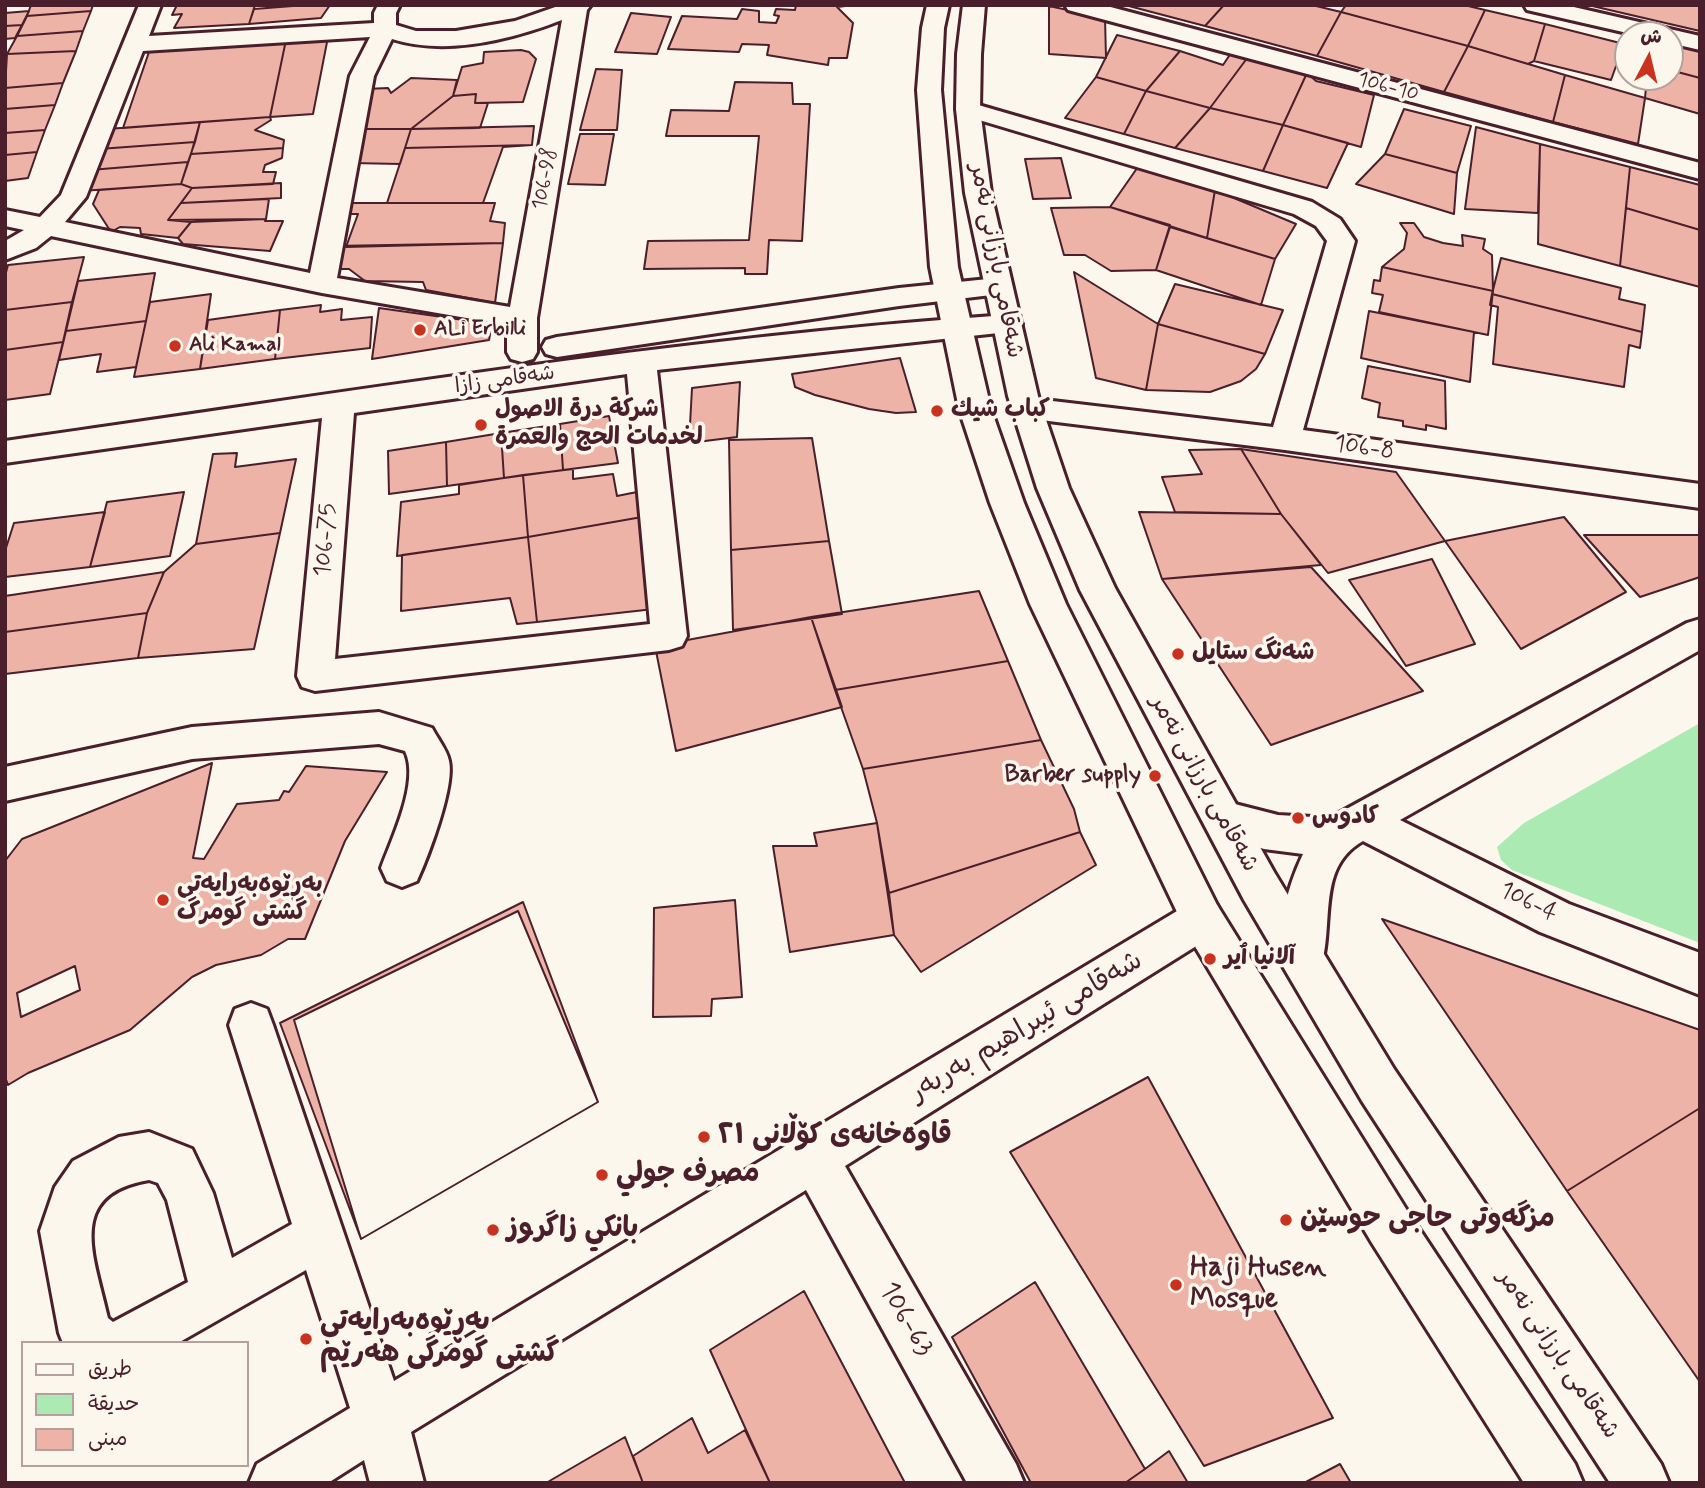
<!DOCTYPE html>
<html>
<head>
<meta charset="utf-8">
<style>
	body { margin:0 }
	#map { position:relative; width:1705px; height:1488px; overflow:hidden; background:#fbf7ec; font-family:Mynerve,"Playpen Sans Arabic",sans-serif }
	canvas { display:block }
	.frame { position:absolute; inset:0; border:7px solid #4a1f2b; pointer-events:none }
	.legend { position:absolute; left:21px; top:1341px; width:228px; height:126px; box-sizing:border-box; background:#fbf7ec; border:2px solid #b4a19f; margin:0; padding:9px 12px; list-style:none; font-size:21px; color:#4a1f2b }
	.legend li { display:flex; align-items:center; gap:14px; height:35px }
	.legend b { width:35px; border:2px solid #b4a19f }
	.north { position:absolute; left:1614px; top:21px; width:70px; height:70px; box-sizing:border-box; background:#fbf7ec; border:2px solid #b4a19f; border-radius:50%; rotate:7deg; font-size:19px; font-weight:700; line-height:28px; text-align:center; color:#4a1f2b }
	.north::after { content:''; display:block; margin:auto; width:24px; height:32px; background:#c8321e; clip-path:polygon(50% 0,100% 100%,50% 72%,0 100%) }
</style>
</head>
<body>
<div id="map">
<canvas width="1705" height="1488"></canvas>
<div class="frame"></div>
<ul class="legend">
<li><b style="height:9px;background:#fbf7ec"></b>طريق</li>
<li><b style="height:19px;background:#abebb3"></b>حديقة</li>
<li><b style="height:19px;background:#edb3a7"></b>مبنى</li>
</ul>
<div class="north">ش</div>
</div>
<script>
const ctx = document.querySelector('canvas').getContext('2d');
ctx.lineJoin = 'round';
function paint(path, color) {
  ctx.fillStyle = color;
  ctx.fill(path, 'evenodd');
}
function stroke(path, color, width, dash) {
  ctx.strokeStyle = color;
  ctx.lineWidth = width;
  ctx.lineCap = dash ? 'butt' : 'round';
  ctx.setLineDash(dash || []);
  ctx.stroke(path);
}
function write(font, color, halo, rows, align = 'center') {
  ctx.font = font + ' Mynerve,"Playpen Sans Arabic",sans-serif';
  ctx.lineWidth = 7;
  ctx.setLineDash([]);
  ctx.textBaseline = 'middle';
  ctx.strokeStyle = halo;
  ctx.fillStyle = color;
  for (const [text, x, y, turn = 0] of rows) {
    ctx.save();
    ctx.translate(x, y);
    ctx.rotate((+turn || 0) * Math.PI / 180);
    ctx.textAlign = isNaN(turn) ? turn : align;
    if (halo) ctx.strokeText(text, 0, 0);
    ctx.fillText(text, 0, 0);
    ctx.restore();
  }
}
const green = new Path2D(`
	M1700,723V943L1512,870L1501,860L1497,847L1524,823Z`);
const building = new Path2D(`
	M31,5H93L91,11L27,16Z
	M177,5H255L249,24L174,28L182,14L172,15Z
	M306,5H330L321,18L249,24L254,9Z
	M796,5H854L837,7L853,23L847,58H829L828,65L767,55L769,45L742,44L739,52L668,49L682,16L737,19L742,9L759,11V22L776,23L779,16L774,15L776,9L795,10Z
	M1125,5H1224L1205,26Z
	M1224,5H1312L1341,12L1317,56L1205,26Z
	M1346,5H1464L1485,10L1468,46L1341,12Z
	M1588,5H1700V31Z
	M1049,6L1105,18L1106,58L1049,54Z
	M1485,10L1545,24L1534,61L1528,64L1468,46Z
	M29,11L22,25L5,26V13Z
	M91,11L83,31L17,36L27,16Z
	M1341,12L1468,46L1444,92L1317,56Z
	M631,13L671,17L657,54L615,52Z
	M1545,24L1624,44L1611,80L1534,61Z
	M22,25L15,38L5,39V26Z
	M83,31L76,51L7,54L17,36Z
	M1117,35L1180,51L1146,91L1096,77Z
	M328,37L313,114L270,117L286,40Z
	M286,40L270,117L123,128L150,49Z
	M1670,43L1700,51V78L1670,70Z
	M1468,46L1565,75L1553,122L1444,92Z
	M521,50L529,52L536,59L523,102L475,103L476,94L453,96L462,67L483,63L484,52Z
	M76,51L63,83L5,88L7,54Z
	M1180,51L1223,65L1231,53L1248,57L1210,108L1146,91Z
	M1248,57L1307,73L1283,125L1210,108Z
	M596,69L622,70L617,130H580Z
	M1670,70L1700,78V114L1645,98L1647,77H1670Z
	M1307,73L1316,81L1374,95L1361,147L1283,125Z
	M1565,75L1645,98L1638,144L1553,122Z
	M1096,77L1146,91L1124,134L1065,118Z
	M411,78L457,80L453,96L411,129H364L365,89L388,88L391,93Z
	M735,82L792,83L793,104H810L802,241L769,240L767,274H745V268L644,269L648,241L749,240L759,136H666L671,110L729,111Z
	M63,83L55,105L5,109V88Z
	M1146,91L1210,108L1175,148L1124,134Z
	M476,94L475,103H488L480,128L411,129L453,96Z
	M55,105L45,130L5,133V109Z
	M1210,108L1283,125L1263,171L1175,148Z
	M1404,109L1471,126L1457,173L1385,154Z
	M270,117L271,120L255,130L284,140L283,148L191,154L200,122Z
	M200,122L195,142L99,149L107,129Z
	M1283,125L1348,143L1327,188L1263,171Z
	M534,126L532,145L405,148L411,129Z
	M1476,127L1540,144L1538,213L1465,209Z
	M364,129H411L400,164L352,163Z
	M45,130L37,152L5,155V133Z
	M580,134H614L605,185L568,184Z
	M195,142L188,162L90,170L99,149Z
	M1540,144L1630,167L1620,266L1538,244Z
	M532,145L503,147L483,203H387L405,148Z
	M283,148L282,158L265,165L263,172H276L273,184L192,188L181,184L191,154Z
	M37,152L28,178L5,181V155Z
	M1385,154L1457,173L1454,214L1356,184Z
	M1061,158L1071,198L1033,199L1025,159Z
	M188,162L181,184L81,191L90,170Z
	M1140,164L1215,190L1207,238L1110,207Z
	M1630,167L1700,185V230L1626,208Z
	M281,183V198L181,203L192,188Z
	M181,184L192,188L168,220L191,222L178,238L141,234L140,228L120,227L111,232L93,204L99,190Z
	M1215,190L1296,224L1275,259L1207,238Z
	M269,199L266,219L168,220L181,203Z
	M349,203H495L490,221L505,223L503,243L346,247L358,214H345Z
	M1110,207L1170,225L1156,270L1111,271L1085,255H1064L1051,208Z
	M1626,208L1700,230V287L1620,266Z
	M266,219L265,221H283L270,251L183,244L178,238L191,222Z
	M1400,223H1414L1424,237L1443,243L1463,246L1462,235L1485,239L1483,249L1492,255L1493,291L1382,267L1404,249L1407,233Z
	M1170,227L1275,259L1261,305L1156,270Z
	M503,243L495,303L426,290L423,282L365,281L349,269H325L333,246Z
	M84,257L72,302L5,310V276L8,265Z
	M1501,258L1621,288L1619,299L1645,305L1642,332L1492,294Z
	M1382,267L1493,291L1488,335L1379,312L1383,295L1372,293L1374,280L1380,281Z
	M1074,272L1158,324L1146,390L1096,378Z
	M155,273L146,321L66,331L78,281Z
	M1175,284L1283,310L1265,354L1158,324Z
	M211,294L200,369L134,377L150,302Z
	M1492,294L1642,332L1640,348L1629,345L1624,387L1493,364L1498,307L1490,305Z
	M72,302L63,342L5,350V310Z
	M321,305L320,312L342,309L341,320L372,317L370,348L275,359L280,310Z
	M379,308L492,324L489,340L372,359Z
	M280,310L275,359L200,369L208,320Z
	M1369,311L1474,332L1470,382L1361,358Z
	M146,321L136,367L97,372L101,354L59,360L66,331Z
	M1158,324L1265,354L1256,369L1241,381L1210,392L1146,390Z
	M63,342L50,394L5,400V350Z
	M900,358L916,412L896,413L869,409L815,395L795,387L792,374Z
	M1368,366L1445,381L1446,429L1426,425V430L1403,426V421L1378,417L1380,403L1362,398Z
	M740,382L737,437L689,443L692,388Z
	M609,416L618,463L563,470L560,424Z
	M560,424L563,470L504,478L501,433Z
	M501,433L504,478L447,486L446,442Z
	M812,438L829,541L731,550L729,440Z
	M446,442L447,486L389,494L388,451Z
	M1241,449L1396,472L1445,541L1328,573L1281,514Z
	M1241,449L1281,514L1175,512L1162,477L1202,474L1189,450Z
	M237,453L235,467L296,459L280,533L196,544L213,454Z
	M573,469V479L613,474L617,496L637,492L642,517L528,537L523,475Z
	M523,475L528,537L397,556L401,502L459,494V485Z
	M184,492L170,556L90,567L107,502Z
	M105,512L90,567L5,577V551L14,523Z
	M1139,512L1281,514L1321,565L1162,579Z
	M642,517L654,609L537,622L528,537Z
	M1564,517L1626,592L1521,649L1445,541Z
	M280,533L254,649L138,658L147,613L164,572L196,544Z
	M1584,535H1700V577L1640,597Z
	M528,537L537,622L517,624L510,598L401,611L402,555Z
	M829,541L842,614L733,630L731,550Z
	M1432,559L1475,644L1406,666L1349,580Z
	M1311,567L1423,691L1271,745L1162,579Z
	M164,572L147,613L5,632V596Z
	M979,591L1008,661L835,690L811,617Z
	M147,613L138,658L5,674V632Z
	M811,617L842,707L676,751L655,646Z
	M1008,661L1041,740L863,769L835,690Z
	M1041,740L1074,809L1080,832L889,893L877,823L863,769Z
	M212,763L193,858L204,859L237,804L279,800L284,791L289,792L306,766L387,772L345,841L305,939H288L261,955L216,965L192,977L130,1030L28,1073L8,1085L5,1077V861L22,839ZM75,966L80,990L21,1017L17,993Z
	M877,823L894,935L790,952L773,846H817L814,833Z
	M1080,832L1096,865L921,972L894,935L889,893Z
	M735,900L742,997L712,999L711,1016L653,1017L654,908Z
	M523,902L598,1102L361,1239L280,1023Z
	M518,911L598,1102L361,1239L294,1020Z
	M1382,919L1700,1030V1108L1567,1191Z
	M1148,1077L1333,1418L1204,1466L1010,1152Z
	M1700,1108V1382L1567,1191Z
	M1035,1282L1145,1469L1125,1483H1031L952,1337Z
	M804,1291L905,1483H770L710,1350Z
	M692,1418L708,1453L745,1430L770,1483H643L633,1456Z
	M625,1437L643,1483H546Z
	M1169,1451L1188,1483H1125L1145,1469Z
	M1340,1464L1351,1483H1304Z`);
const minor = new Path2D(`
	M139,5H161L149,36L374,23V13L378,5H400L396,13V25L416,31H456L515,21L561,5H591L587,10L537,318V352L533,359L522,362L511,359L507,352V325L322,293L51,236L36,248L5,260V241L24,230L5,226V210L40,217L61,195ZM562,20L510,307L337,278L374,76L392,39C446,56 510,40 562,20ZM370,37L350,76L310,273L65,222L86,197L143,51Z
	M1065,5H1103L1700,163V179L1068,10Z
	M1524,5H1565L1700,36V50L1670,43V35H1636L1527,10Z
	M968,102L1312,202L1340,219L1355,241L1303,430L1700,484V508L1285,450L1016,417L1011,409L1016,401L1027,398L1273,427L1327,241L1316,226L1294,214L959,114L956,109L959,104Z
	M998,278L1008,281L1012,287L1008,293L899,306L557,357L546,354L542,347L546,340L557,337L899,288Z
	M1007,315L1017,317L1022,324L1017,331L657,370L687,636L682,646L669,650L315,691L302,687L297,676L322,418L5,463V441C338,394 671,338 1007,315ZM627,374L650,624L335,659L354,413Z
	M1700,619V650L1400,820L1569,904L1700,953V995L1540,932L1363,841C1313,869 1337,931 1318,974L1303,980L1288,974C1272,938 1287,888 1303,854L1264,849L1209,832L1203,819L1209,806L1223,801L1278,815L1330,818L1687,623Z
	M379,712L432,728C437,738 447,750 449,761C455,786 428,857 417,881L402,887L387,881L381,868C392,838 420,781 405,751L379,744L192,759L5,801V767L192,727Z
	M1202,899L1217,905L1223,919L1217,933L845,1166L1016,1464L1024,1483H967L806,1190L411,1432L424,1483H370L364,1460L328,1483H249L257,1464L350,1408L306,1270L178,1343H63L59,1333L40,1231L55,1187L73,1161L119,1137L149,1132L192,1149L213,1193L232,1258L292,1224L229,1025L235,1009L251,1003L267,1009L273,1025L394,1381L1187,905ZM149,1180L158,1183L167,1200L188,1282L113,1322L108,1318C95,1258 64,1194 149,1180Z`);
const major = new Path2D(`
	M927,5H949L944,28L941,90L958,267L991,409L1024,503L1066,604L1217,905L1406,1209L1575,1464L1583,1483H1524L1372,1243L1187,933L1030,604L990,503L959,409L930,267L917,90L922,28Z
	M963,5H985L981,54L980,109L991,193L1038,396L1069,488L1115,588L1274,872L1394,1069L1661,1464L1669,1483H1610L1362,1101L1244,900L1080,590L1037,488L1008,396L965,193L956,109L957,54Z`);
const markers = [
	[420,330,7,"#c8321e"],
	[175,346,7,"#c8321e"],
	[937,411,7,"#c8321e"],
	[481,425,7,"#c8321e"],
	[1178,654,7,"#c8321e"],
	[1155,776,7,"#c8321e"],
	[1298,818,7,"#c8321e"],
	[163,900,7,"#c8321e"],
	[1210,959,7,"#c8321e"],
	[704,1137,7,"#c8321e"],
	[602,1175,7,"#c8321e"],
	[1286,1220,7,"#c8321e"],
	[493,1230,7,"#c8321e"],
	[1176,1285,7,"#c8321e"],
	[306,1339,7,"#c8321e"]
];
const farStreetnames = [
	["106-10",1388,88,15],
	["106-98",546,179,-80],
	["شەقامی زازا",505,381,-8]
];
const farPoinames = [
	["ALi Erbilli",434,330],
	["Ali Kamal",189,346]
];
const streetNames = [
	["شەقامی بارزانی نەمر",995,261,79],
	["106-8",1364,449,8],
	["106-75",327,540,-85],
	["شەقامی بارزانی نەمر",1203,784,61],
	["106-4",1528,903,26],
	["شەقامی بارزانی نەمر",1557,1355,56]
];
const poiNames = [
	["شركة درة الاصول",495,411],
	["لخدمات الحج والعمرة",495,439],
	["كباب شيك",951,411],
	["شەنگ ستایل",1192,654],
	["Barber supply",1141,776,"right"],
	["كادوس",1312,818],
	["بەڕێوەبەرایەتی",177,886],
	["گشتی گومرگ",177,914],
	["آلانیا ٱير",1224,959]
];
const nearStreetnames = [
	["شەقامی ئیبراهیم بەربەر",1027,1028,-31],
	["106-63",905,1320,60]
];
const nearPoinames = [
	["قاوەخانەی کۆڵانی ٢١",718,1137],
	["مصرف جولي",616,1175],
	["مزگەوتی حاجی حوسێن",1300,1220],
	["بانكي زاگروز",507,1230],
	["Haji Husen",1190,1269],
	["Mosque",1190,1301],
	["بەڕێوەبەرایەتی",320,1323],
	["گشتی گومرگی هەرێم",320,1355]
];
paint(green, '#abebb3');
paint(building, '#edb3a7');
stroke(building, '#4a1f2b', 2);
stroke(minor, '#4a1f2b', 6);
stroke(major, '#4a1f2b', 6);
paint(minor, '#fbf7ec');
paint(major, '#fbf7ec');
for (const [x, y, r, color] of markers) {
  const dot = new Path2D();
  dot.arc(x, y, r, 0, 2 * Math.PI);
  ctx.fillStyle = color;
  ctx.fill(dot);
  stroke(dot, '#fbf7ec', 2.5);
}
write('21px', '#4a1f2b', '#fbf7ec', farStreetnames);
write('bold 21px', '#4a1f2b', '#fbf7ec', farPoinames, 'left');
write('24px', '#4a1f2b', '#fbf7ec', streetNames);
write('bold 24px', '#4a1f2b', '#fbf7ec', poiNames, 'left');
write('28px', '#4a1f2b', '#fbf7ec', nearStreetnames);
write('bold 28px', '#4a1f2b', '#fbf7ec', nearPoinames, 'left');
</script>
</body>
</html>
